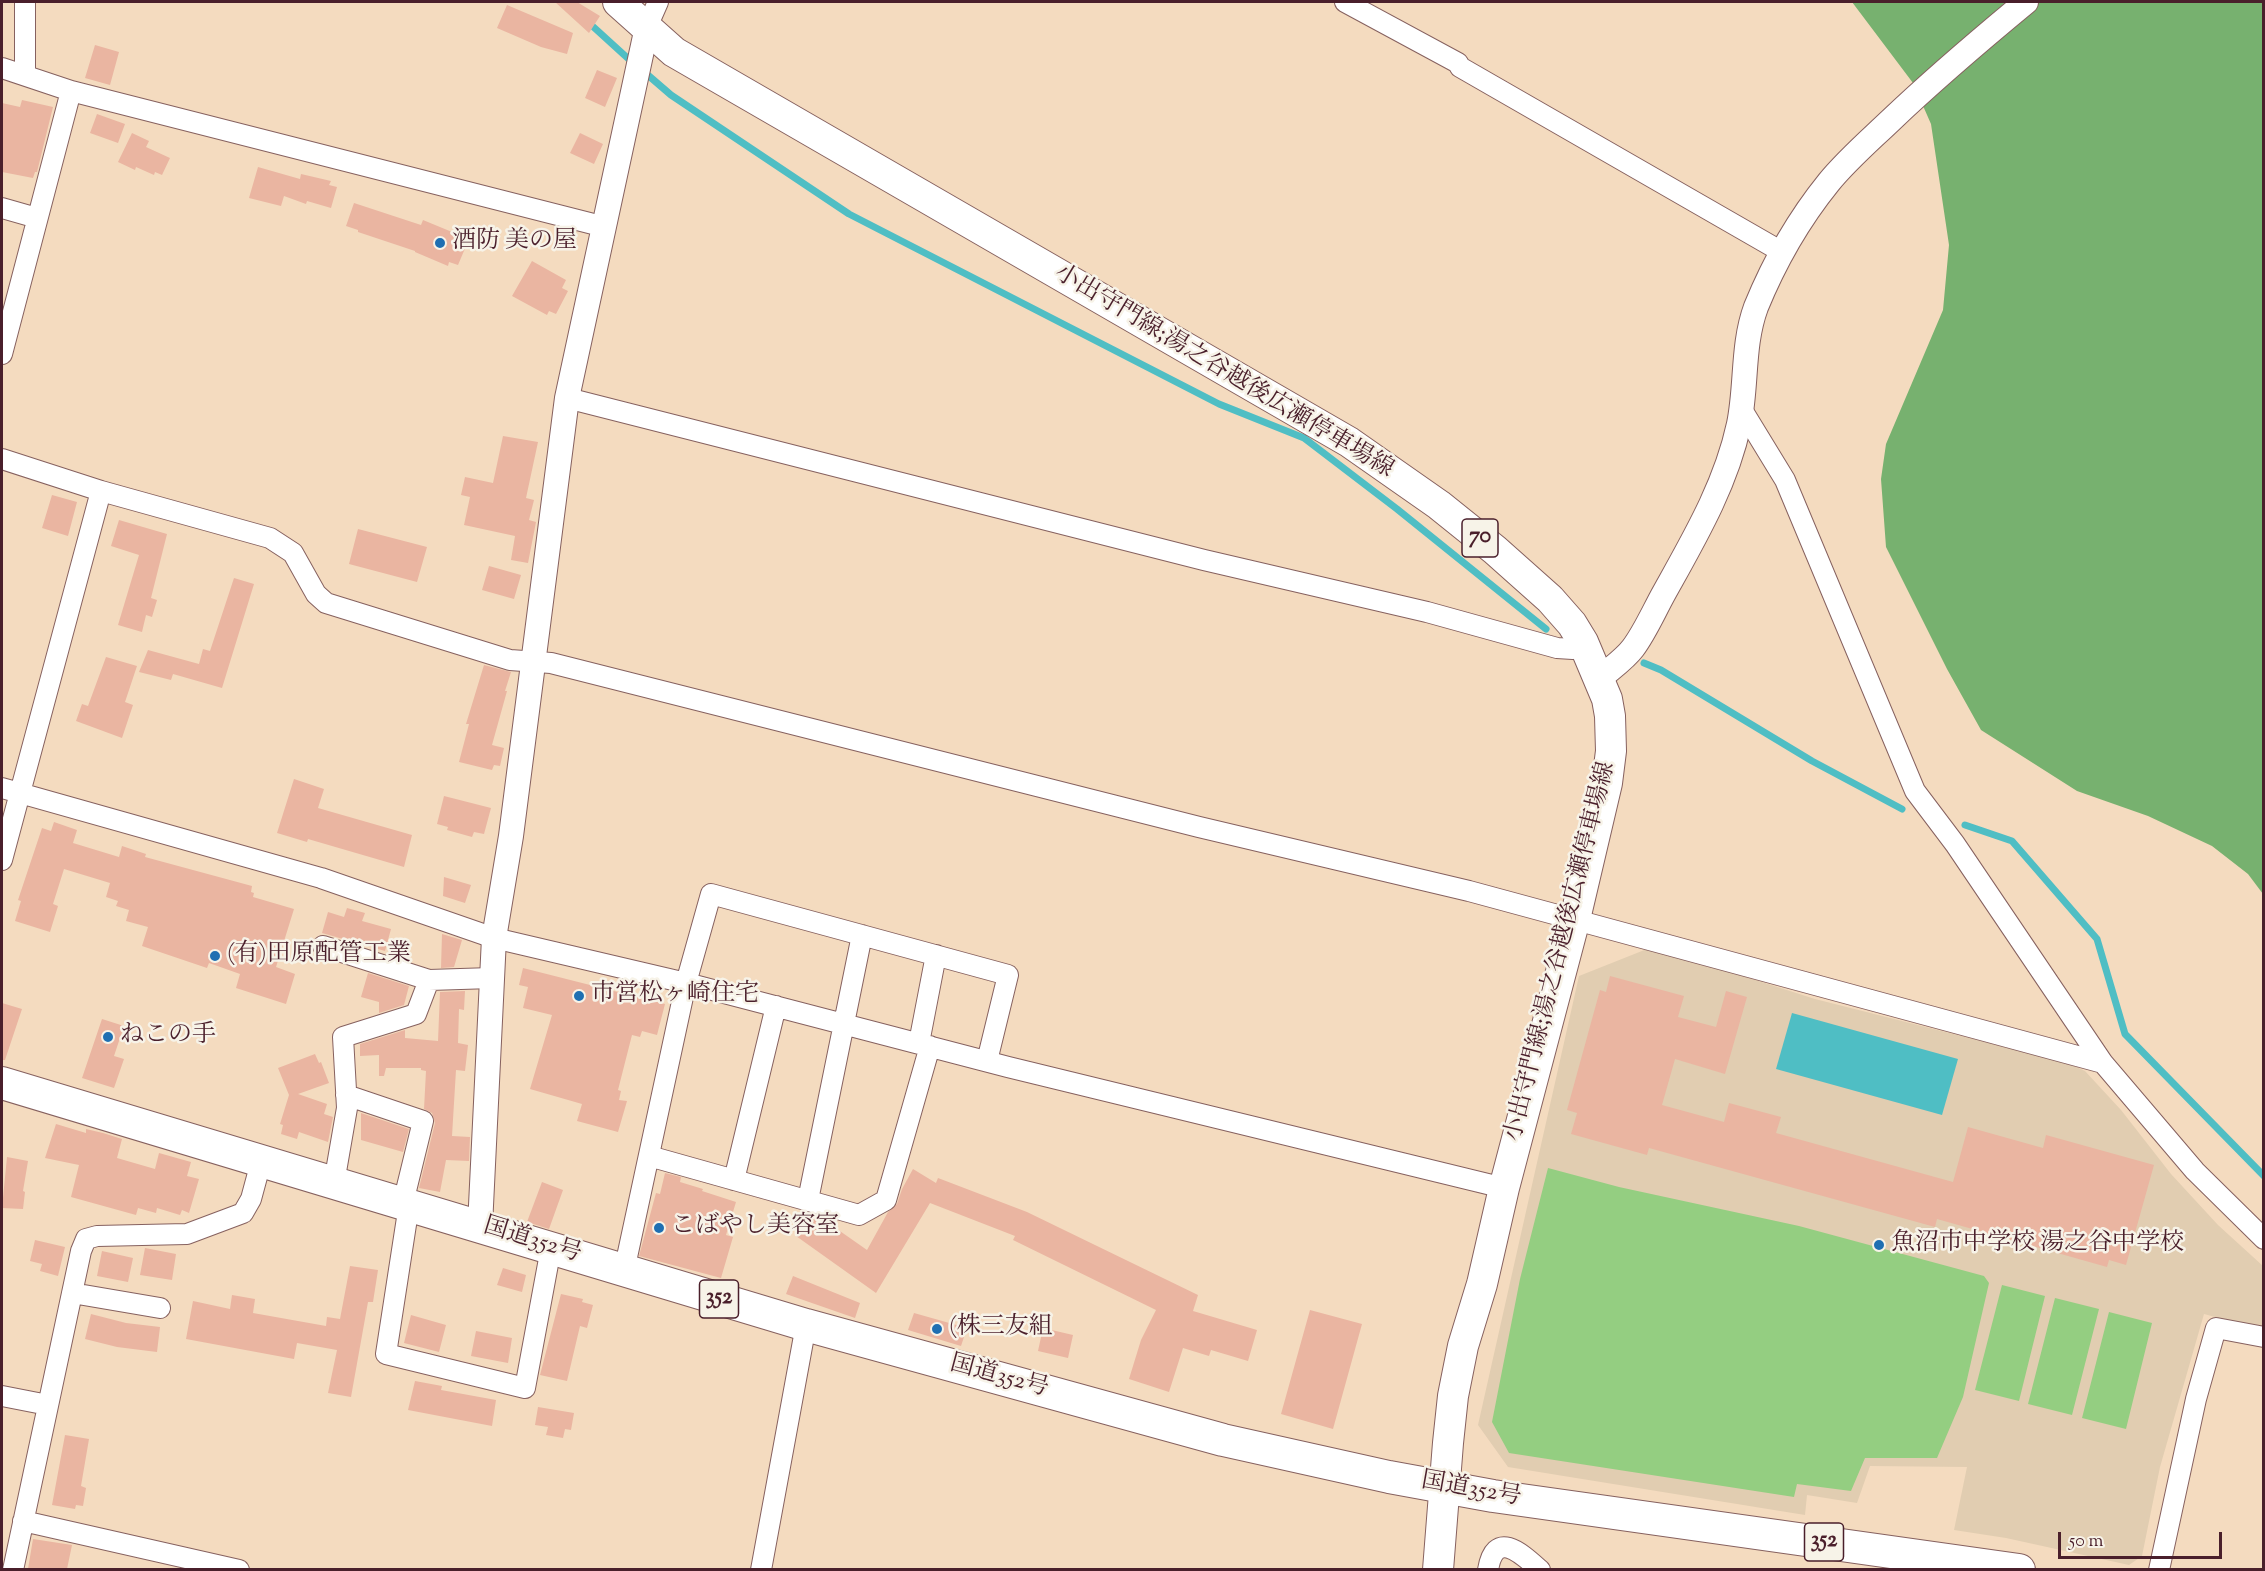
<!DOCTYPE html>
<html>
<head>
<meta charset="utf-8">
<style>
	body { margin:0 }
	#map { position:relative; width:2265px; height:1571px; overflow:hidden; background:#f4dbbf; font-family:"Sorts Mill Goudy",serif }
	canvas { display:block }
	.frame { position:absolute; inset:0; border:3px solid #4a1f2b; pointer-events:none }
	.scale { position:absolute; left:2058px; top:1532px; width:164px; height:27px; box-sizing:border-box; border:3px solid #4a1f2b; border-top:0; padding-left:8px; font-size:18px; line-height:21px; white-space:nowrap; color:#4a1f2b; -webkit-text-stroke:4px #f7f3e8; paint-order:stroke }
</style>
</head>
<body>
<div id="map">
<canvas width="2265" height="1571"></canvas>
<div class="frame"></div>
<div class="scale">50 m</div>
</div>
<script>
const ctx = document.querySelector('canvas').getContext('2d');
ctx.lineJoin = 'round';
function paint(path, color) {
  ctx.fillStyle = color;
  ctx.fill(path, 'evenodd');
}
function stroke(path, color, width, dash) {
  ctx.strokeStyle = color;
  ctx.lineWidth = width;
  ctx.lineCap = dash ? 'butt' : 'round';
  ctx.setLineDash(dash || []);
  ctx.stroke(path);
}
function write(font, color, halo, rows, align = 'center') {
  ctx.font = font + ' "Sorts Mill Goudy","Noto Serif JP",serif';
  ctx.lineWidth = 5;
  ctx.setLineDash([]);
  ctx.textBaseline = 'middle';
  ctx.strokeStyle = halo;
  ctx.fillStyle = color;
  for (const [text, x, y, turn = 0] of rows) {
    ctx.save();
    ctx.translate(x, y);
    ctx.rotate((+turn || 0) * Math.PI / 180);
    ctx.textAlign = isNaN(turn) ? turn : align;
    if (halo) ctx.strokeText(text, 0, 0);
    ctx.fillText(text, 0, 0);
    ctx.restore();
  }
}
const built = new Path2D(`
	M1652,947L1815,999L2068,1063L2085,1071L2121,1110L2171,1174L2218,1225L2263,1266V1330L2204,1314L2160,1467L2142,1556L2129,1565L2006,1538L1954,1530L1967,1467L1870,1466L1857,1503L1807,1495L1805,1515L1508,1467L1478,1425L1579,976Z`);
const green = new Path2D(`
	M1548,1168L1619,1187L1799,1226L1984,1276L1989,1283L1963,1397L1937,1458H1865L1851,1491L1797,1484L1794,1497L1509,1453L1492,1422L1520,1279Z
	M2002,1285L2045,1296L2019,1401L1975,1390Z
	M2055,1298L2099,1309L2072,1415L2028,1404Z
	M2109,1312L2152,1323L2126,1429L2082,1418Z`);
const forest = new Path2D(`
	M1852,2H2263V894L2248,874L2212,846L2148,816L2077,791L1981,730L1947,669L1886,547L1881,479L1886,444L1943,310L1949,245L1931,124L1913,83Z`);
const water = new Path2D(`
	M1792,1013L1958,1059L1942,1115L1776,1069Z`);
const stream = new Path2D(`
	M588,22L633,63
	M642,70L671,95L849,214L1219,404L1304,438L1397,509L1546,629
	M1644,663L1661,670L1812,761L1902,809
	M1965,825L2012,841L2097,939L2125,1034L2264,1176`);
const building = new Path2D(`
	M555,2H577L600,16L589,33Z
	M507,5L573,33L567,54L541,47L497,28Z
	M95,45L119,52L110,85L85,78Z
	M597,70L617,78L605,107L585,98Z
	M22,100L53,107L37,172H35L33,178L2,172V103L20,107Z
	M97,114L125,124L118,143L90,133Z
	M132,133L149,141L146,147L170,158L162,175L155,172L154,175L136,167L135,170L118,162Z
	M580,133L603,144L594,164L570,153Z
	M258,167L300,179L301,174L331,181L329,185L337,187L331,208L307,201L306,204L284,196L281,206L249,198Z
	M354,203L421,225L423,220L469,239L458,265L449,262L448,266L415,252V251L358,232V230L346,226Z
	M532,261L566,280L562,288L568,291L556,314L549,311L547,315L512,296Z
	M503,436L538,442L526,498L534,500L529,520L536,522L528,563L511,560L515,536L464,525L470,497L461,495L465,477L493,483Z
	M52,495L77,502L68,536L42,528Z
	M119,520L167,534L151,598L157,600L152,617L146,615L142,632L118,625L139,555L111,546Z
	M358,529L427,547L417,582L349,564Z
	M489,566L521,575L514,599L482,590Z
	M234,578L254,584L222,688L173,674L171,680L139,672L148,650L199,664L203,649L210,651Z
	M106,657L137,666L125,702L133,705L122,738L76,721L82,704L88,706Z
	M484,665L511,672L505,691H507L492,745L504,748L500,766L494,765L492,770L459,762L469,724H466Z
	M294,779L324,789L318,808L412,835L404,867L308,839L307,842L277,833Z
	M444,796L491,808L484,834L474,832L472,837L447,830L448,827L437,824Z
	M54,822L77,830L73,843L119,857L122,846L146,854L145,857L252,886L251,892L254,893L253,897L294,909L276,967L295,974L286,1004L236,988L240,974L209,963L207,968L142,946L148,927L126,921L129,910L116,906L118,901L106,897L110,883L64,869L53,904L58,906L50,932L15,921L21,901L18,900L42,828L51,831Z
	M444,877L471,885L465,903L443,896Z
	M347,908L365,913L362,921L391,929L385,951L322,933L328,912L344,917Z
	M442,934L462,940L454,967L441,968Z
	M523,968L665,1004L657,1035L642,1031L640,1037L632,1035L618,1090L621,1091L619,1100L627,1101L618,1132L577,1121L582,1104L530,1089L552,1015L523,1008L528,987L519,985Z
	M368,973L409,986L404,1005L379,1013V1002L361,997Z
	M1610,976L1684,996L1678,1017L1716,1027L1726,991L1747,997L1725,1074L1675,1059L1662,1105L1724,1122L1729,1103L1781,1117L1776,1133L1953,1182L1968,1127L2043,1148L2046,1135L2154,1165L2126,1265L2109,1260L2107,1267L1937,1219L1935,1227L1649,1148L1647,1155L1571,1134L1577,1113L1567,1110L1600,990L1606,992Z
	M465,991L464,1010L459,1009L458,1043L468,1045L465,1071L456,1070L452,1136L470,1137L469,1161L446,1160L440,1192L419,1188L435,1123L432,1113L424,1109L426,1071L421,1070V1068H386L384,1076H379V1055L360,1056V1044L405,1030V1038L438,1041L440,992Z
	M2,1003L22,1009L5,1060H2Z
	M102,1019L124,1026L114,1056L124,1059L114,1088L82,1078Z
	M315,1054L319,1063L321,1062L329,1083L298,1094L327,1104L324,1114L333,1117L328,1142L299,1132L297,1139L281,1134L283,1125L280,1124L289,1095L278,1068Z
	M361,1113L409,1129L403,1152L361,1140Z
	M56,1124L86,1133V1129L103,1133L122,1139L117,1158L155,1169L159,1153L191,1162L187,1176L199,1179L189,1213L182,1210L180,1215L157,1208L156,1213L138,1208L136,1215L71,1197L79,1165L45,1158Z
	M7,1157L28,1161L23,1191L25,1192L23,1209L2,1208Z
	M913,1169L936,1183L938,1178L1027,1212L1198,1295L1193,1311L1257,1330L1248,1361L1211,1350L1209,1356L1183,1348L1169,1392L1129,1379L1141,1340L1156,1310L1013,1240L1015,1236L930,1203L876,1293L796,1236L810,1215L835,1233L837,1229L867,1250L888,1212L897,1204L902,1189Z
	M665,1173L681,1177L680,1182L703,1189L702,1191L736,1202L726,1235L733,1237L721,1278L639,1256L656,1193L660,1194Z
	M542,1182L563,1190L549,1229L527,1222Z
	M35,1240L65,1247L58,1276L40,1271L42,1264L30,1261Z
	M145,1248L176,1254L172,1280L140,1275Z
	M102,1251L133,1258L128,1282L97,1276Z
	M350,1266L378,1270L373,1302H368L351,1397L328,1393L337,1350L297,1343L294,1359L186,1339L193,1301L230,1309L232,1295L255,1299L253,1313L326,1326L327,1317L340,1319Z
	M503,1268L526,1275L522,1292L497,1285Z
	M793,1276L860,1303L855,1318L786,1294Z
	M561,1294L583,1299L582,1302L593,1305L587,1328L580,1326L567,1381L540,1375Z
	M1310,1310L1362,1324L1333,1429L1281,1414Z
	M914,1313L967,1328L961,1346L908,1330Z
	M91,1314L126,1323L160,1327L157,1352L117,1347L85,1339Z
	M411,1315L446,1325L439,1352L404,1343Z
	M1043,1328L1073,1335L1068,1358L1038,1351Z
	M476,1331L512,1338L508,1363L471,1356Z
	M415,1381L442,1386L441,1390L496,1400L492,1426L408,1410Z
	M538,1407L574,1413L571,1430L565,1429L563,1438L546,1435L548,1427L535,1425Z
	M65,1435L89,1439L81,1486L86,1488L83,1506L76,1505L75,1509L52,1505Z
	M33,1539L72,1545L67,1569H28Z`);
const minor = new Path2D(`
	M1345,2L1458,63L1460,67L1782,252
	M647,27L658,2
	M2,68L71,91L605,227
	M25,74V2
	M2,208L37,218
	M2,354L71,91
	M567,398L1204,560L1427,612L1557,648L1573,649L1583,642
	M1741,408L1785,480L1915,791L1955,844L2103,1063L2195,1171L2264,1239
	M2,459L101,491L270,538L293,553L316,594L326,603L510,660L551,663L1199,827L1469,891L2103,1063
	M2,788L321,878L494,938L686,983L1008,1067L1504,1188
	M2,860L101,491
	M323,946L429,980
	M919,1043L936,955
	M346,1095L423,1121L403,1203
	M649,1156L859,1215L886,1200L930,1046
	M734,1180L776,1006
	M334,1183L347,1108L343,1037L416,1014L429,980L492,978
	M808,1200L862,935
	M409,1205L386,1354L525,1388L551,1248
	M624,1271L686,983L711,894L1008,975L987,1061
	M72,1293L160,1308
	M2,1396L48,1405
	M23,1521L239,1570
	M13,1570L81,1251L86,1239L97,1236L187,1234L243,1213L251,1199L261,1162
	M761,1570L806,1325
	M1488,1570C1495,1528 1522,1554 1540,1570
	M2159,1570L2196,1399L2216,1328L2264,1337`);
const tertiary = new Path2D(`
	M1599,679C1610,669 1624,660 1633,648C1645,632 1654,611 1664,593C1694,539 1726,485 1739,424C1747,385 1742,345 1756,307C1774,263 1799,219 1829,182C1847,160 1869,141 1890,121C1934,79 1980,40 2026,2
	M480,1226L494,938L511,836L567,398L647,27`);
const primary = new Path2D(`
	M618,2L674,52L1349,442L1439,505L1495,550L1550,599L1572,624L1583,642L1607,699L1610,716L1611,751L1607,783L1575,919L1504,1188L1482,1284L1463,1346L1453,1396L1448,1443L1438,1570`);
const trunk = new Path2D(`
	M2,1083L806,1325L1223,1440L1389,1477L1493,1496L2019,1570`);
const markers = [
	[440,243,6,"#1f6fb2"],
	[215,956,6,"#1f6fb2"],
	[579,996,6,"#1f6fb2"],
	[108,1037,6,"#1f6fb2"],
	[659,1228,6,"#1f6fb2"],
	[1879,1245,6,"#1f6fb2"],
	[937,1329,6,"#1f6fb2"]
];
const shields = [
	[1480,538,36],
	[719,1299,39],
	[1824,1542,39]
];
const shieldNames = [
	["70",1480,538],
	["352",719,1299],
	["352",1824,1542]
];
const poiNames = [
	["酒防 美の屋",452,243],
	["(有)田原配管工業",227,956],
	["市営松ヶ崎住宅",591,996],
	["ねこの手",120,1037],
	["こばやし美容室",671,1228],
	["魚沼市中学校 湯之谷中学校",1891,1245],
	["(株三友組",949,1329]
];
const streetNames = [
	["小出守門線;湯之谷越後広瀬停車場線",1223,373,31],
	["小出守門線;湯之谷越後広瀬停車場線",1562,952,-76],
	["国道352号",532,1242,17],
	["国道352号",999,1378,15],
	["国道352号",1471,1491,10]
];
paint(built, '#e1cdb1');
paint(green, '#94ce81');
paint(forest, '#77b16f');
paint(water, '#4fbec4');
stroke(stream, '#4fbec4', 7);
paint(building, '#eab5a1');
stroke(minor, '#86615f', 22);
stroke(tertiary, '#86615f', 26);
stroke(primary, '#86615f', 32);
stroke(trunk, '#86615f', 34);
stroke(minor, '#fff', 20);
stroke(tertiary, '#fff', 24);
stroke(primary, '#fff', 30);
stroke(trunk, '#fff', 32);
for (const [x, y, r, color] of markers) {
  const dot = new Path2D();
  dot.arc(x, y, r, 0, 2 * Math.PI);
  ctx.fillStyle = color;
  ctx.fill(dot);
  stroke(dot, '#f7f3e8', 2);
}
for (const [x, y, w] of shields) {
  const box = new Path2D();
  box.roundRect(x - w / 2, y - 19, w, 38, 4.5);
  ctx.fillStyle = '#f7f3e8';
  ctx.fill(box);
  stroke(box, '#4a1f2b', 1.5);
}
write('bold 22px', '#4a1f2b', null, shieldNames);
write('24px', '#4a1f2b', '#f7f3e8', poiNames, 'left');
write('24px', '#4a1f2b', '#f7f3e8', streetNames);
</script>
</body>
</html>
